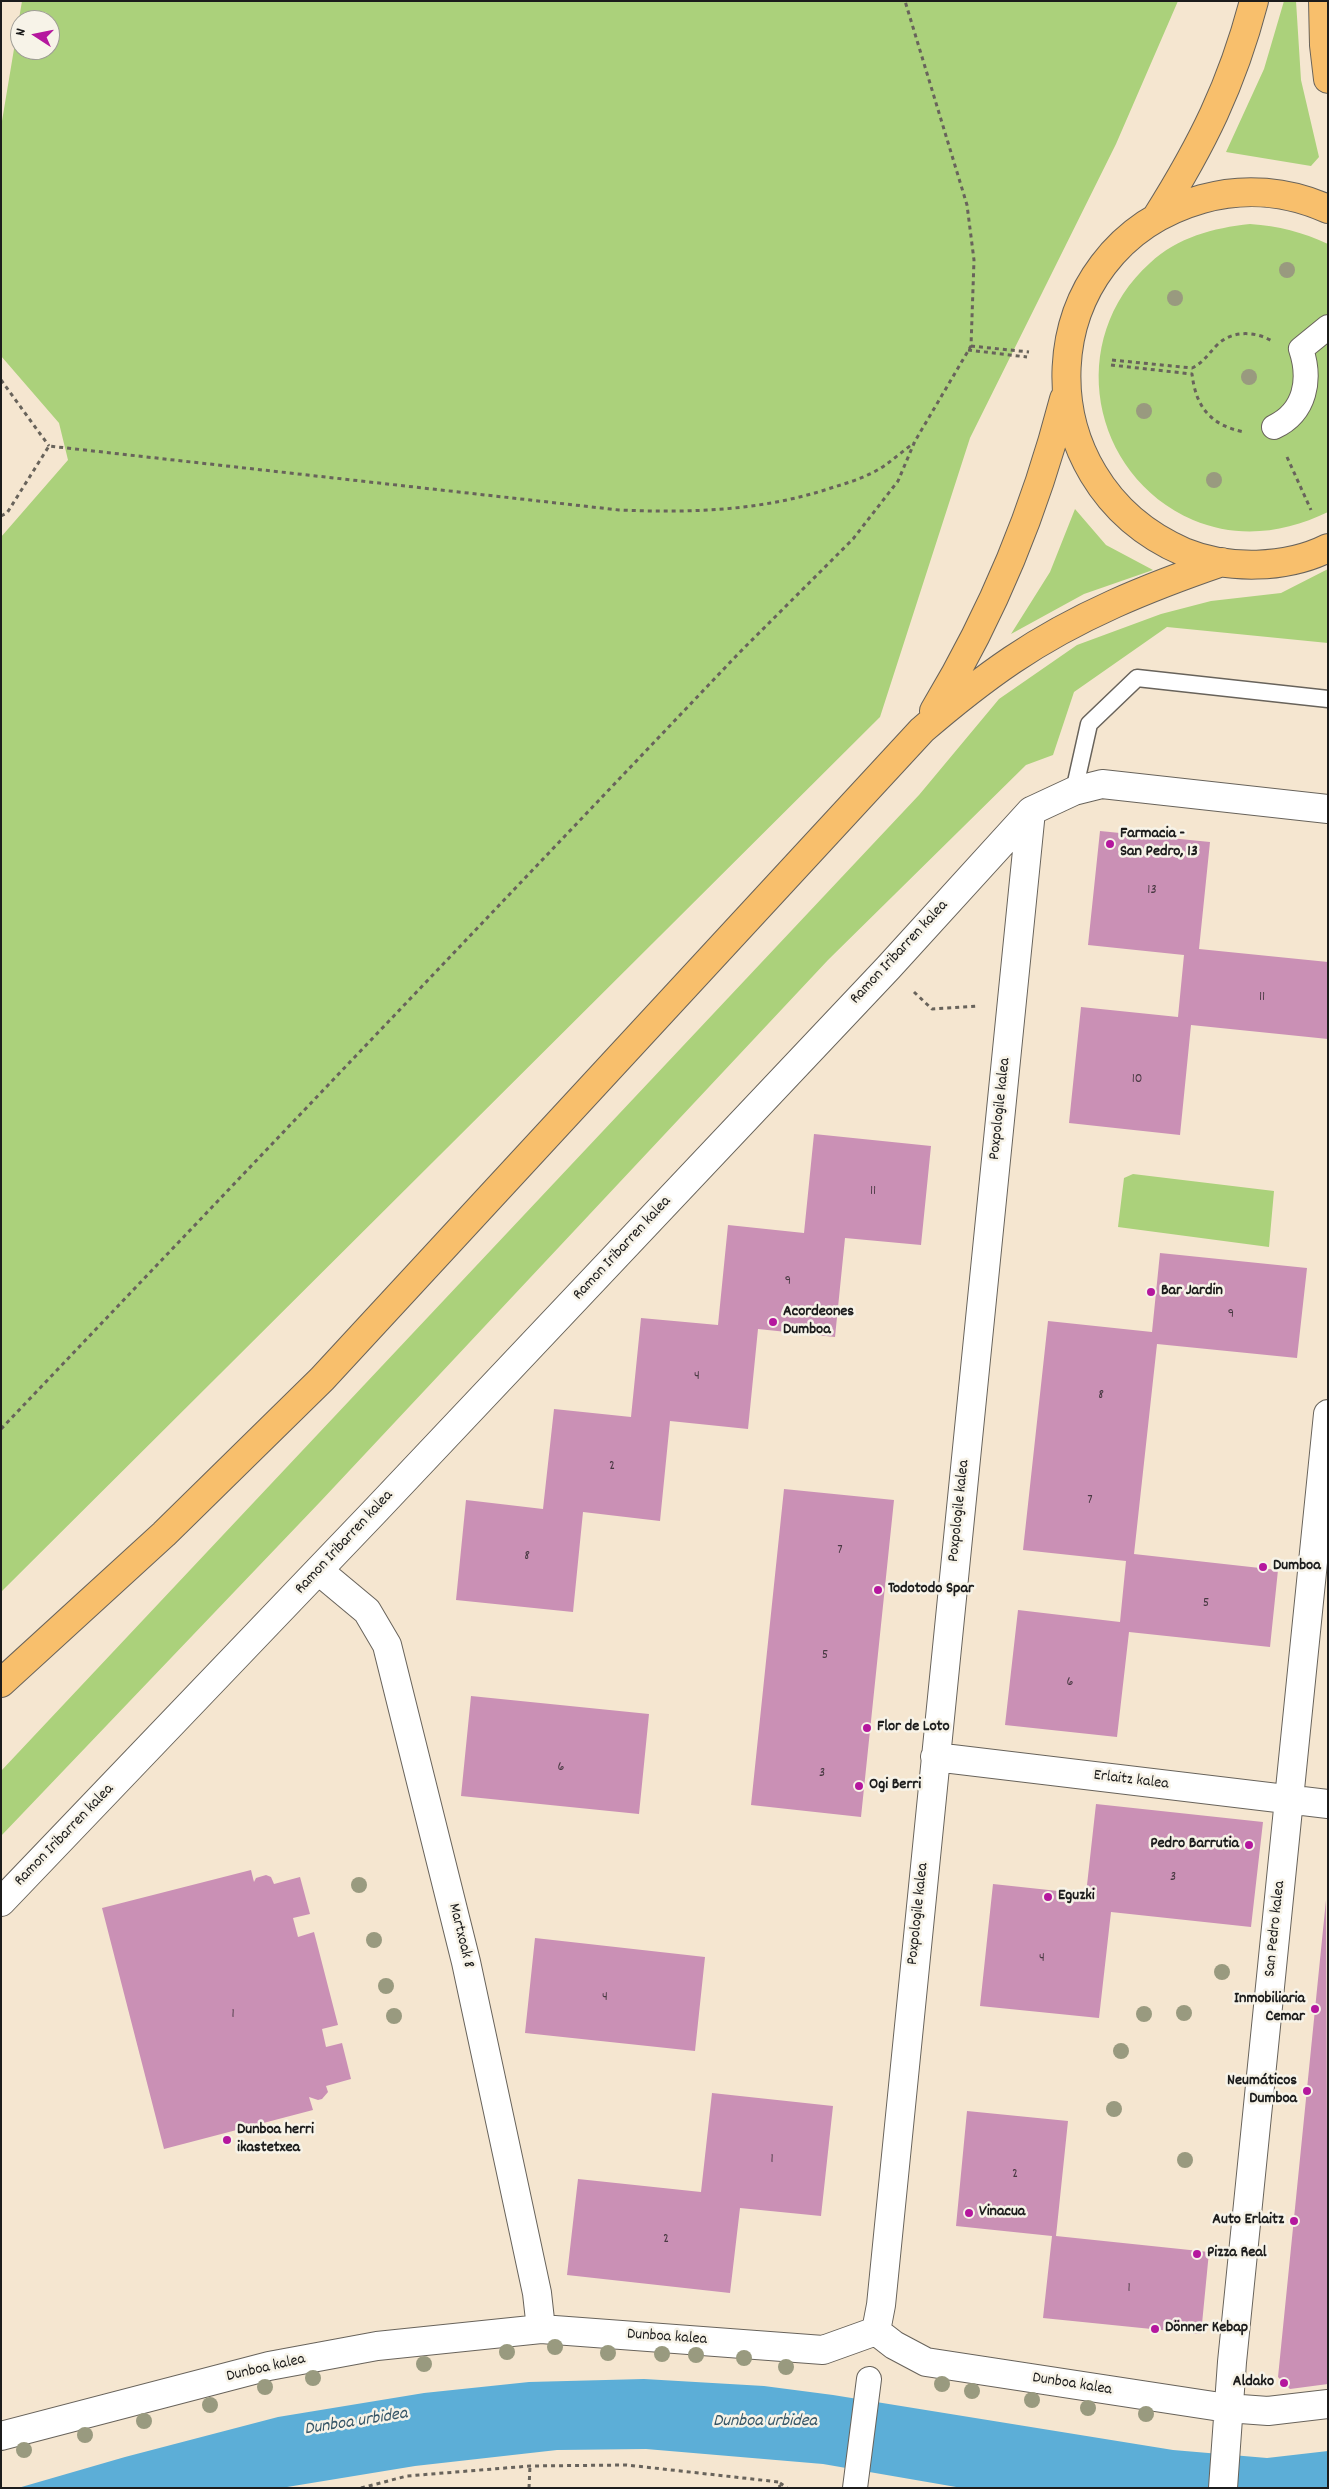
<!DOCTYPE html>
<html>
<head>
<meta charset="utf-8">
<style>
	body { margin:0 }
	#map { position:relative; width:1329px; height:2489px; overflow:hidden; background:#f5e6d0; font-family:Dekko,sans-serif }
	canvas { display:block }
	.frame { position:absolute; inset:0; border:2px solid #1c1c1c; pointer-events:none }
	.north { position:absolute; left:10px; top:10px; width:50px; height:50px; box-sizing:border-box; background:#f7f3e8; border:1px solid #9f9d96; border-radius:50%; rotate:281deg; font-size:14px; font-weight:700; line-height:20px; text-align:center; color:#1c1c1c }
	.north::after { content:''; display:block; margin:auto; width:18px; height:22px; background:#b5179e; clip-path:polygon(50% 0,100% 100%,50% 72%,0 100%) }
</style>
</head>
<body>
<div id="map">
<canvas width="1329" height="2489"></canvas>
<div class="frame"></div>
<div class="north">N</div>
</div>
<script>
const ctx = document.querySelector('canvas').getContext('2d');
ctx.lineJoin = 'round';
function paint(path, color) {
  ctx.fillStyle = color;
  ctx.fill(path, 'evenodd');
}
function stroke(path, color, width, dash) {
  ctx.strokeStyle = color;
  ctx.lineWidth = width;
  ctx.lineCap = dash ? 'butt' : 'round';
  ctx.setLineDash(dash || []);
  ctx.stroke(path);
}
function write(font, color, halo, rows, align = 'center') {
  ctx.font = font + ' Dekko,sans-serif';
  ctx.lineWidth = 5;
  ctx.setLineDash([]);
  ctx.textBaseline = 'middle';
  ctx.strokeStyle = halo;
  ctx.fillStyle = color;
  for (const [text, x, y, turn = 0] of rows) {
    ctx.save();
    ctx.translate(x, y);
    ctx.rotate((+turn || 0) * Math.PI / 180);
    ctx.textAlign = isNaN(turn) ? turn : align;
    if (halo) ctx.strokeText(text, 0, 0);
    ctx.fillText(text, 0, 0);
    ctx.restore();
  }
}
const green = new Path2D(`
	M22,1H1178L1116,144L970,438L880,717L1,1592V537L68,460L59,423L1,356V127ZM20,20H50V50H20Z
	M1284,1H1296L1301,80L1319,157L1311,166L1226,152L1264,69Z
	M1250,224C1279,226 1302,232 1328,244V512C1285,533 1238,539 1193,520C1090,475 1065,339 1150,263C1178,237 1213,228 1250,224Z
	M1075,509L1106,545L1153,570L1084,594L1011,634L1050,572Z
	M1328,569V643L1167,627L1074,692L1053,755L1026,765L828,960L320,1502L1,1836V1771L919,795L999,699L1077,645L1161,614L1211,601L1281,593Z
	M1133,1174L1274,1191L1269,1247L1118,1227L1124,1178Z`);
const water = new Path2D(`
	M644,2379L764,2386L833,2395L1173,2450L1267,2458L1328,2451V2488H962L823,2464L646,2449L557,2450L415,2466L281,2488H18L125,2457L278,2417L424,2393L529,2382Z`);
const building = new Path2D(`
	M1100,831L1210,842L1199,949L1328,962V1039L1191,1025L1180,1135L1069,1123L1081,1007L1178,1017L1184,955L1088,945Z
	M814,1134L931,1146L921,1245L845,1238L835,1337L758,1329L748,1429L670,1421L660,1521L583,1512L573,1612L456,1600L466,1500L543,1509L554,1409L631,1417L641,1318L718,1325L728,1225L804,1233Z
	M1160,1253L1307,1268L1297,1358L1157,1344L1134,1554L1278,1570L1270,1647L1129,1632L1117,1737L1005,1725L1018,1610L1120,1622L1126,1561L1023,1550L1048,1321L1152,1332Z
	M784,1489L894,1500L861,1817L751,1805Z
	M471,1696L649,1714L639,1814L461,1796Z
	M1096,1804L1263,1822L1251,1927L1111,1912L1099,2018L980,2006L993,1884L1086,1894Z
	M251,1870L254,1882L256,1878L266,1875L271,1877L274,1884L300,1877L310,1914L293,1918L298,1937L314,1932L338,2025L322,2029L326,2047L342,2043L351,2079L326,2086L328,2092L322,2099L318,2100L309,2097L313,2110L164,2149L102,1908Z
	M1326,1900L1328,2384L1290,2389L1278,2377Z
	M535,1938L705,1957L695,2051L525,2033Z
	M712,2093L833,2106L821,2216L740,2208L730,2293L567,2275L578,2179L701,2192Z
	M967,2111L1068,2121L1056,2236L1209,2252L1201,2334L1043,2318L1052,2236L956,2226Z`);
const path = new Path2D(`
	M971,346L1029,352
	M968,350L1027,357
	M1112,360L1192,368C1204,362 1208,354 1217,345C1232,330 1255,331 1272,341
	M1111,365L1192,374C1196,407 1210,425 1244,432
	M1,380L49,446
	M1287,457L1311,510
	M1,516L7,513L49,446L619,510C693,513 763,511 834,487C851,482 869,476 884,466C894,459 904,450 914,443
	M914,992L932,1009L978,1006
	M1,1429L739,653L853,539L898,481L915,441L971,346L974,260L967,205L905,1
	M780,2483L787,2488
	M361,2488L407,2476L530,2466L627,2465L779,2482L780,2488
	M529,2488L530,2466`);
const service = new Path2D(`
	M1074,791L1089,724L1137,678L1328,699`);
const pedestrian = new Path2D(`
	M1274,427C1306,412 1311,379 1301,349L1328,327
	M855,2488L869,2379`);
const minor = new Path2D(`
	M319,1571L367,1611L387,1645L466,1962L537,2293L541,2329
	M935,1757L1328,1804
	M1,1902L376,1510L888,968L1031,811L1074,791L1102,784L1328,809
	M876,2331L881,2305L1031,811
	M1,2436L269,2366L377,2346L541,2329L823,2350L876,2331L894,2345L926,2362L1227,2408L1268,2411L1328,2404
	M1223,2488L1232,2362L1328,1414`);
const primary = new Path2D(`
	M1323,1L1324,45L1328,79
	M1328,209C1288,191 1244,187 1202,199C1029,248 1020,481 1184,552C1228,570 1286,569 1328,548
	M1156,218C1202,145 1232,85 1254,1
	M934,711C994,611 1035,511 1064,399
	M1,1683L164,1534L322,1379L922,730C951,705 981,681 1012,660C1077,616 1149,587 1222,562`);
const trees = [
	[1287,270],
	[1175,298],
	[1249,377],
	[1144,411],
	[1214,480],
	[359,1885],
	[374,1940],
	[1222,1972],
	[386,1986],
	[1184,2013],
	[1144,2014],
	[394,2016],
	[1121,2051],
	[1114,2109],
	[1185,2160],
	[555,2347],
	[507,2352],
	[608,2353],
	[662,2354],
	[696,2355],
	[744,2358],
	[424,2364],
	[786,2367],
	[313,2378],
	[942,2384],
	[265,2387],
	[972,2391],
	[1032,2400],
	[210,2405],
	[1088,2408],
	[1146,2414],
	[144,2421],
	[85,2435],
	[24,2450]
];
const markers = [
	[1110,844,5,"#b5179e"],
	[1151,1292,5,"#b5179e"],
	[773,1322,5,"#b5179e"],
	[1263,1567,5,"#b5179e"],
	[878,1590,5,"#b5179e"],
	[867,1728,5,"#b5179e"],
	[859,1786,5,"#b5179e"],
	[1249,1845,5,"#b5179e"],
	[1048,1897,5,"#b5179e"],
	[1315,2009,5,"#b5179e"],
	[1307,2091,5,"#b5179e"],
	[227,2140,5,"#b5179e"],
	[969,2213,5,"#b5179e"],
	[1294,2221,5,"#b5179e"],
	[1197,2254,5,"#b5179e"],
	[1155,2329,5,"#b5179e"],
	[1284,2383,5,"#b5179e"]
];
const numberNames = [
	["13",1152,891],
	["11",1262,998],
	["10",1137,1080],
	["11",873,1192],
	["9",788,1282],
	["9",1231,1315],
	["4",697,1377],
	["8",1101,1396],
	["2",612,1467],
	["7",1090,1501],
	["7",840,1551],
	["8",527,1557],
	["5",1206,1604],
	["5",825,1656],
	["6",1070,1683],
	["6",561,1768],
	["3",822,1774],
	["3",1173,1878],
	["4",1042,1959],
	["4",605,1998],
	["1",233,2015],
	["1",772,2160],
	["2",1015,2175],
	["2",666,2240],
	["1",1129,2289]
];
const poiNames = [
	["Farmacia -",1120,835],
	["San Pedro, 13",1120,853],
	["Bar Jardin",1161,1292],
	["Acordeones",783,1313],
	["Dumboa",783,1331],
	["Dumboa",1273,1567],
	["Todotodo Spar",888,1590],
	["Flor de Loto",877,1728],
	["Ogi Berri",869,1786],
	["Pedro Barrutia",1239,1845,"right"],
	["Eguzki",1058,1897],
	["Inmobiliaria",1305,2000,"right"],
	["Cemar",1305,2018,"right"],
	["Neumáticos",1297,2082,"right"],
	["Dumboa",1297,2100,"right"],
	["Dunboa herri",237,2131],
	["ikastetxea",237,2149],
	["Vinacua",979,2213],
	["Auto Erlaitz",1284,2221,"right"],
	["Pizza Real",1207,2254],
	["Dönner Kebap",1165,2329],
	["Aldako",1274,2383,"right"]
];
const streetNames = [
	["Ramon Iribarren kalea",900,953,-47],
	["Poxpologile kalea",1001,1109,-84],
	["Ramon Iribarren kalea",623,1249,-47],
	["Poxpologile kalea",960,1511,-84],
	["Ramon Iribarren kalea",345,1543,-47],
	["Erlaitz kalea",1131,1781,7],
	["Ramon Iribarren kalea",65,1836,-46],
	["Poxpologile kalea",919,1914,-84],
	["San Pedro kalea",1276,1929,-84],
	["Martxoak 8",460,1936,76],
	["Dunboa kalea",667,2338,4],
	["Dunboa kalea",266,2369,-13],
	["Dunboa kalea",1072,2385,9]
];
const waterNames = [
	["Dunboa urbidea",356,2423,-9],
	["Dunboa urbidea",765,2423]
];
paint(green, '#abd17b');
paint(water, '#5caed7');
paint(building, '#ca90b5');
stroke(service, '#68635b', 19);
stroke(pedestrian, '#68635b', 26);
stroke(minor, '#68635b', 30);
stroke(primary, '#68635b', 30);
stroke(path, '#68635b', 3, [4, 4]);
stroke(service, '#fff', 16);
stroke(pedestrian, '#fff', 24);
stroke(minor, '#fff', 28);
stroke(primary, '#f8bf6c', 28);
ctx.fillStyle = '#999a7f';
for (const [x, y] of trees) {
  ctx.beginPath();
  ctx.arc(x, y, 8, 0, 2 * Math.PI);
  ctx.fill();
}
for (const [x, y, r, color] of markers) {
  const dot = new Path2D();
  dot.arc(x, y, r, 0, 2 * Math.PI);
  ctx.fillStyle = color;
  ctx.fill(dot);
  stroke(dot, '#f7f3e8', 2);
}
write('14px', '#483942', null, numberNames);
write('bold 16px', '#1c1c1c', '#f7f3e8', poiNames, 'left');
write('16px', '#1c1c1c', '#f7f3e8', streetNames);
write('italic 18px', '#365667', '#f7f3e8', waterNames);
</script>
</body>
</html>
